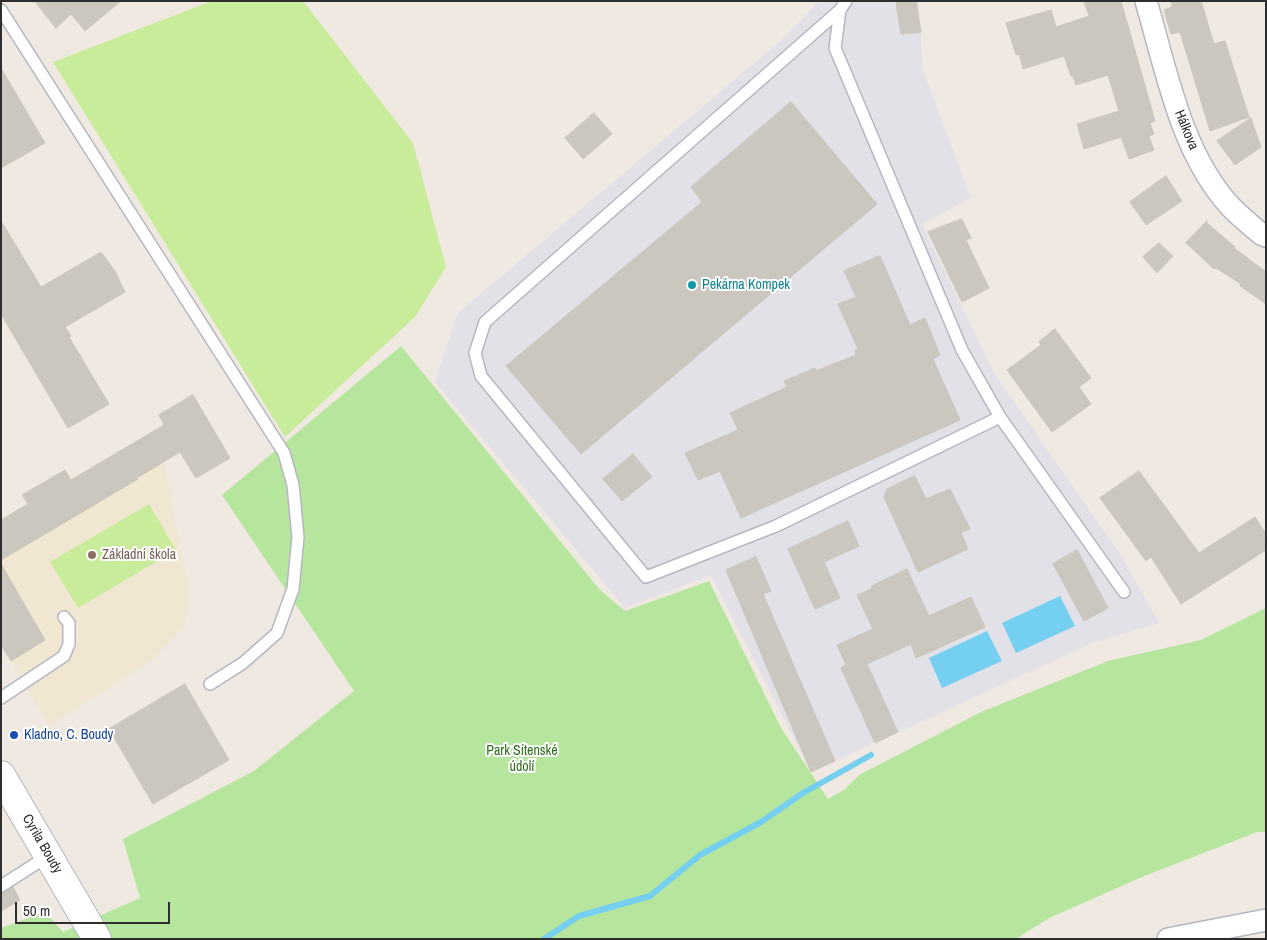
<!DOCTYPE html>
<html>
<head>
<meta charset="utf-8">
<style>
	body { margin:0 }
	#map { position:relative; width:1267px; height:940px; overflow:hidden; background:#efe9e1; font-family:"Archivo Narrow",sans-serif }
	canvas { display:block }
	.frame { position:absolute; inset:0; border:2px solid #2e2e2e; pointer-events:none }
	.scale { position:absolute; left:15px; top:902px; width:155px; height:22px; box-sizing:border-box; border:2px solid #2e2e2e; border-top:0; padding-left:6px; font-size:15px; line-height:18px; white-space:nowrap; color:#2e2e2e; -webkit-text-stroke:4px #fff; paint-order:stroke }
</style>
</head>
<body>
<div id="map">
<canvas width="1267" height="940"></canvas>
<div class="frame"></div>
<div class="scale">50 m</div>
</div>
<script>
const ctx = document.querySelector('canvas').getContext('2d');
ctx.lineJoin = 'round';
function paint(path, color) {
  ctx.fillStyle = color;
  ctx.fill(path, 'evenodd');
}
function stroke(path, color, width, dash) {
  ctx.strokeStyle = color;
  ctx.lineWidth = width;
  ctx.lineCap = dash ? 'butt' : 'round';
  ctx.setLineDash(dash || []);
  ctx.stroke(path);
}
function write(font, color, halo, rows, align = 'center') {
  ctx.font = font + ' "Archivo Narrow",sans-serif';
  ctx.lineWidth = 4;
  ctx.setLineDash([]);
  ctx.textBaseline = 'middle';
  ctx.strokeStyle = halo;
  ctx.fillStyle = color;
  for (const [text, x, y, turn = 0] of rows) {
    ctx.save();
    ctx.translate(x, y);
    ctx.rotate((+turn || 0) * Math.PI / 180);
    ctx.textAlign = isNaN(turn) ? turn : align;
    if (halo) ctx.strokeText(text, 0, 0);
    ctx.fillText(text, 0, 0);
    ctx.restore();
  }
}
const industrial = new Path2D(`
	M819,1H918L923,70L971,198L922,224L994,373L1122,557L1159,623L1095,642L811,772L711,575L625,608L435,382L458,313L784,38Z`);
const education = new Path2D(`
	M193,395L230,457L196,478L179,450L164,461L189,591L184,627L151,661L49,726L1,645V520L28,504L22,495L65,470L71,479L148,434L149,435L165,426L159,415Z`);
const green = new Path2D(`
	M401,346L600,590L625,611L709,581L781,728L828,799L844,790L859,775L981,712L1108,661L1201,640L1266,608V832H1257L1142,877L1049,918L1016,939H1V928L45,912L63,932L140,898L123,839L254,771L354,691L222,495Z`);
const pitch = new Path2D(`
	M212,1H303L413,143L446,267L415,317L285,437L53,62Z
	M149,504L176,550L78,608L50,562Z`);
const water = new Path2D(`
	M1060,596L1075,626L1016,653L1002,623Z
	M987,631L1002,661L942,688L929,658Z`);
const stream = new Path2D(`
	M544,939L579,916L650,896L700,855L761,822L803,793L871,755`);
const building = new Path2D(`
	M35,1H121L85,31L71,14L56,28Z
	M905,1H916L921,32L901,34L896,3Z
	M1084,1H1121L1155,121L1150,123L1154,134L1149,136L1154,150L1129,159L1121,137L1084,149L1077,124L1119,111L1108,75L1076,85L1073,76H1071L1064,56L1023,69L1019,54L1016,55L1006,23L1051,10L1056,27L1089,16Z
	M1171,1H1201L1214,44L1225,41L1249,117L1210,131L1180,32L1171,34L1164,10L1172,7Z
	M1,68L45,143L1,168Z
	M791,102L877,204L581,454L506,366L702,202L691,187Z
	M594,113L612,134L583,159L565,138Z
	M1251,118L1261,147L1235,165L1217,141Z
	M1166,176L1182,201L1146,225L1130,202Z
	M962,219L971,238L966,240L989,288L962,302L928,232Z
	M1,221L41,287L101,252L115,271L125,292L65,327L71,336L69,337L109,404L68,428L1,314Z
	M1207,221V223L1235,247L1234,248L1266,272V304L1240,286L1241,284L1216,268L1214,269L1186,243Z
	M1159,243L1173,256L1157,273L1143,257Z
	M880,256L910,325L925,318L940,355L933,359L960,420L741,518L720,471L698,480L685,453L738,430L730,413L787,387L784,381L815,368L816,371L856,355L855,350L858,349L838,304L856,297L844,271Z
	M1055,329L1091,378L1079,387L1091,404L1052,432L1007,370L1041,345L1039,342Z
	M193,395L230,458L196,478L180,452L137,478L138,479L1,560V520L28,504L22,495L65,470L71,480L164,425L159,415Z
	M633,454L652,477L622,501L603,479Z
	M1139,471L1199,553L1255,517L1266,534V550L1181,604L1151,557L1146,561L1100,498Z
	M915,476L926,499L950,489L970,529L961,533L968,549L918,572L884,497L887,489Z
	M848,521L859,546L824,562L840,598L815,609L788,549Z
	M1077,550L1108,608L1084,621L1053,564Z
	M756,557L771,591L763,594L835,761L811,772L726,570Z
	M1,564L45,640L11,661L1,645Z
	M907,569L929,616L971,597L985,627L916,658L911,644L867,664L898,732L875,743L841,668L846,665L837,645L873,629L857,595L871,589L872,586Z
	M185,684L229,760L153,804L109,729Z
	M13,887L20,900L1,911V893Z`);
const lane = new Path2D(`
	M846,1L840,10L835,48L962,350L1000,417L1124,592
	M1,10L284,453L293,485L298,537L293,589L277,633L243,663L210,684
	M840,10L485,322L475,353L481,376L646,577L776,526L1000,417
	M1,698L64,656L69,644V623L64,617
	M1,886L48,856`);
const street = new Path2D(`
	M1146,1C1166,69 1181,153 1230,206C1239,216 1251,225 1261,234L1266,236
	M1168,939L1266,920`);
const secondary = new Path2D(`
	M1,775L97,939`);
const markers = [
	[692,285,5,"#0f9aa8"],
	[92,555,5,"#8d6e63"],
	[14,735,5,"#1a4fb4"]
];
const streetNames = [
	["Hálkova",1186,130,68],
	["Cyrila Boudy",42,844,60]
];
const cultureNames = [
	["Pekárna Kompek",702,285]
];
const educationNames = [
	["Základní škola",102,555]
];
const transitNames = [
	["Kladno, C. Boudy",24,735]
];
const parkNames = [
	["Park Sítenské",522,751],
	["údolí",522,767]
];
paint(industrial, '#e3e1e8');
paint(education, '#f0e6d1');
paint(green, '#b6e59e');
paint(pitch, '#c9ec9a');
paint(water, '#75cff0');
stroke(stream, '#75cff0', 6);
paint(building, '#cbc7bf');
stroke(building, '#cbc5ba', 1);
stroke(lane, '#b4b7c1', 14);
stroke(street, '#b4b7c1', 24);
stroke(secondary, '#b4b7c1', 30);
stroke(lane, '#fff', 11);
stroke(street, '#fff', 21);
stroke(secondary, '#fff', 28);
for (const [x, y, r, color] of markers) {
  const dot = new Path2D();
  dot.arc(x, y, r, 0, 2 * Math.PI);
  ctx.fillStyle = color;
  ctx.fill(dot);
  stroke(dot, '#fff', 2);
}
write('14px', '#2e2e2e', '#fff', streetNames);
write('14px', '#0d838f', '#fff', cultureNames, 'left');
write('14px', '#785e54', '#fff', educationNames, 'left');
write('14px', '#164399', '#fff', transitNames, 'left');
write('14px', '#2c6e1b', '#fff', parkNames);
</script>
</body>
</html>
